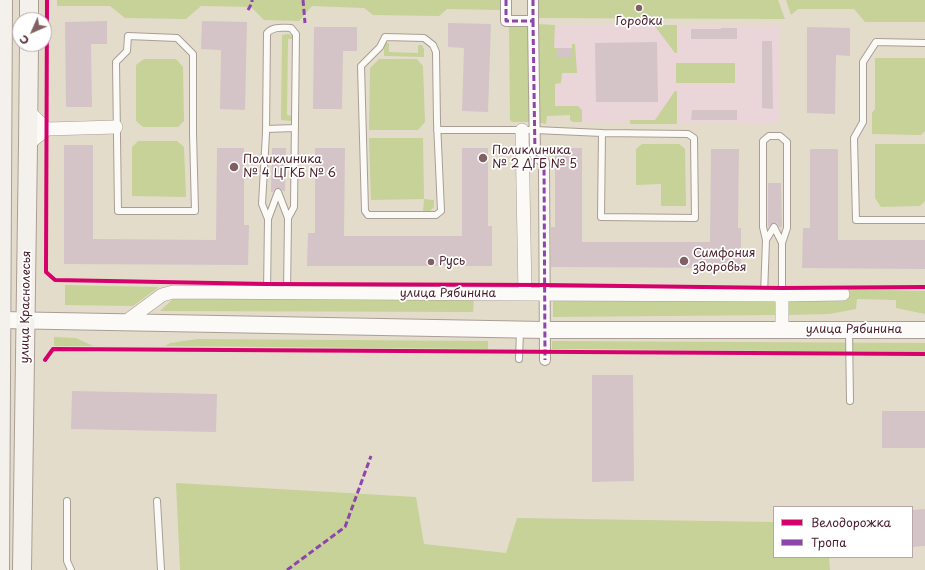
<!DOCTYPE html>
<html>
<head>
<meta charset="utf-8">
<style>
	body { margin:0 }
	#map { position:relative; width:925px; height:570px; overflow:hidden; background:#e4dcca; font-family:"Playpen Sans",sans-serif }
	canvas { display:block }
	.legend { position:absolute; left:773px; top:506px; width:140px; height:52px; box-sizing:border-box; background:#fff; border:1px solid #b7a5aa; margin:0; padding:5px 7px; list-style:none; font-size:12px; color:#4a1f2b }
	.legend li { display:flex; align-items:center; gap:8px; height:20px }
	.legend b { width:20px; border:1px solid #b7a5aa }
	.north { position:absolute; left:12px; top:12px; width:40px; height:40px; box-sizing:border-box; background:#fff; border:1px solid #b7a5aa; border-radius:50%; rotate:225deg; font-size:11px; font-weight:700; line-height:16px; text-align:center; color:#4a1f2b }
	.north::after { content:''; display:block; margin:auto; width:14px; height:18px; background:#806163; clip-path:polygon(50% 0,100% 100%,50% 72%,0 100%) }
</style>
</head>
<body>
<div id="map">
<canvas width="925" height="570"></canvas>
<ul class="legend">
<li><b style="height:5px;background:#d6006c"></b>Велодорожка</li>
<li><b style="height:5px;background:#8e44ad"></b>Тропа</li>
</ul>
<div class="north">С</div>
</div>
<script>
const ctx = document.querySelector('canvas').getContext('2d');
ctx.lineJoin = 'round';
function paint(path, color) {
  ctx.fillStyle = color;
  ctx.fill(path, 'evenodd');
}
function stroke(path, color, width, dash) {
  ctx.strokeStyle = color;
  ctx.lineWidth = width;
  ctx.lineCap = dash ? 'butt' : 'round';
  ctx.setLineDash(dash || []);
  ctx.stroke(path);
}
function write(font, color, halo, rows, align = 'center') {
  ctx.font = font + ' "Playpen Sans",sans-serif';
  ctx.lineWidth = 3.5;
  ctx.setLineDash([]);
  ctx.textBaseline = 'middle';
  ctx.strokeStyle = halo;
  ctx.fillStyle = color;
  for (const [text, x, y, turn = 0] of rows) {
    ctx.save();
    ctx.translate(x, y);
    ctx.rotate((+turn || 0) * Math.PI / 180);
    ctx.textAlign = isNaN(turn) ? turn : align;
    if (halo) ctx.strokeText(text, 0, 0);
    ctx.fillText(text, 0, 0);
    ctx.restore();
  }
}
const built = new Path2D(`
	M545,25H780V124L573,122L570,120V115L546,116Z`);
const green = new Path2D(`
	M57,0H500V10L447,9L439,16L373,15L364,8L312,6L299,21L264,20L251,7L201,6L186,19L125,18L110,6H57Z
	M536,0H778L785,19L537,18Z
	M786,0H925V22H865L854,9H798L791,15Z
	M509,23L529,24L532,120L529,122H512L510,120Z
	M537,24L555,25L554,48H557V58H572V44H575L577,73H562L561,83L555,84V106H578L582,110V122H573L570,120V115L547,116L546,124L541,123L539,121Z
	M654,25H677V53H675Z
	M288,34L293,36L292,39H288L287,115L292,116V121L281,120L282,35Z
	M386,43H389V52L418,53V45H422L424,49V57L384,56V45Z
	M875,58H925V131L921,135L872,134V113L875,109Z
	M144,59H176L183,67L184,121L178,127H143L136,121V65Z
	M379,59H417L423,66L425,122L418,130H369L370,68Z
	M676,63H735V83H676Z
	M675,91H677V124H630V120H655Z
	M369,138H423L424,199L434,200V207L430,211H423L424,199L371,200Z
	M138,141H177L184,147L186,197L132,196V147Z
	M642,144H679L685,149L686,206H661V184L636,185V149Z
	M875,144H925V201L920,206L881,207L875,198Z
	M65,285L159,287L133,306L65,305Z
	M847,289L925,291V314L896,308V300L857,299L856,309L829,314L787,315V301L847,300Z
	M175,297L474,300L473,312L160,311Z
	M778,300L777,315L553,317V301Z
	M54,337L76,338L93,346H54Z
	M198,339L488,341V349L165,346L170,343Z
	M552,341L925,343V352L552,349Z
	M176,483L416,497L424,544L506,553L517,518L774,522V557H829L830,570H180Z`);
const building = new Path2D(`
	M107,21V44H91L92,107H66L65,22Z
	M202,21L247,22L245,110L220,109L221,50L201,49Z
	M448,23L491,24L488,112L462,111L464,48L448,47Z
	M314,27H357V51H343L342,109H313Z
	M807,27L850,28V56L836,55L835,114L807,113Z
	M721,28H737V39H691V29H721Z
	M762,41H772L773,109L762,108Z
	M657,42L658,102H596L595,43Z
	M557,48H572V58H557Z
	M692,110H737V120H691Z
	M64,145H93V239L216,240L217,148H244V225H249L248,265L64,264Z
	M272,148H286L285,192L279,188H275L273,192H271Z
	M315,148H345L344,236H462V148H488V226H492V266H307L308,233H315Z
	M555,148H582V242H710L711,149H739L738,228H741V268L551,267V227H555Z
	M810,149H838V240H925V269L802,268L803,228H810Z
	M768,183H781L782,227H779L777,223H774L768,227Z
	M592,375H633L634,481L592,482Z
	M72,391L217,394L216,432L71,429Z
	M882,411H925V448H882Z
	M925,509V546L912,547V510Z`);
const service = new Path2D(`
	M128,36L177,38L193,54V133L195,211H118L116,62L127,51Z
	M385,37L424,38L433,45L436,52L437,122L441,211L436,215H368L365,211L361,66L380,47Z
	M925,43L876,42L863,62V122L854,138L856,220H925
	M266,129L295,128
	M437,130H535L602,133
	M602,133L688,134L694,138L695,218L601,217Z
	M268,219L278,192L288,218
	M766,240L774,227L782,243
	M267,293L268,219L262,204L266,133L267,33C274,26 282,28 291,28L296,34L294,207L288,218L287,293
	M764,295L766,240L763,227V141L769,136H780L787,142V228L782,243V295
	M849,331L850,401
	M519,359L520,331
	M67,501V561L71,570
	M157,501L161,570`);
const pedestrian = new Path2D(`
	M506,0V21H533V0
	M533,21L535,155L544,162L545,360`);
const minor = new Path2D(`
	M47,129L116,127
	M522,130L525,294
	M28,144L47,129L29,112
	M782,295V330
	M124,323L162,295L173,292L525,294L782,295L843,294`);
const tertiary = new Path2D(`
	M1,320L544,330H925`);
const secondary = new Path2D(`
	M29,20V0
	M0,570L3,0
	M22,570L28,144L29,44`);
const quiet = new Path2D(`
	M303,0L305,23
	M506,0V21H533V0
	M248,10L252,3V0
	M533,21L535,155L544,162L545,360
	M287,570L345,527L371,456`);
const cycleway = new Path2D(`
	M47,0L46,272L55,280L267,284L544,285L782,288L925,287
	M45,360L53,349L925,354`);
const markers = [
	[639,8,4,"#806163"],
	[483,158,5,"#806163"],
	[234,167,5,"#806163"],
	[684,261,5,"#806163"],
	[431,262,4,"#806163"]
];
const poiNames = [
	["Городки",639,22,"center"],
	["Поликлиника",492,151],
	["№ 2 ДГБ № 5",492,165],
	["Поликлиника",243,160],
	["№ 4 ЦГКБ № 6",243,174],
	["Симфония",693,254],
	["здоровья",693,268],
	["Русь",439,262]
];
const streetNames = [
	["улица Рябинина",448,294],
	["улица Краснолесья",26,307,-89],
	["улица Рябинина",854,330]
];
paint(built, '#ead5d9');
paint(green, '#c6d298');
paint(building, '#d4c4c7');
stroke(service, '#a99e96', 8);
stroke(pedestrian, '#a99e96', 12);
stroke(minor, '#a99e96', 14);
stroke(tertiary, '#a99e96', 18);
stroke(secondary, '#a99e96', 20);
stroke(service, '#fbfaf7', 6);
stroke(pedestrian, '#fbfaf7', 10);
stroke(minor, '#fbfaf7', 13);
stroke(tertiary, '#fbfaf7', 16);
stroke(secondary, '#f4f1ec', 18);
stroke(quiet, '#8e44ad', 3, [6, 3]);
stroke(cycleway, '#d6006c', 4);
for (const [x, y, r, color] of markers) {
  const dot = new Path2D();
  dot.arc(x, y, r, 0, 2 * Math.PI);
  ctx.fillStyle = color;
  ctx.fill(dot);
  stroke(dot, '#fff', 1.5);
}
write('12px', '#4a1f2b', '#fff', poiNames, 'left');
write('12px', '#4a1f2b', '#fff', streetNames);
</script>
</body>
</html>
